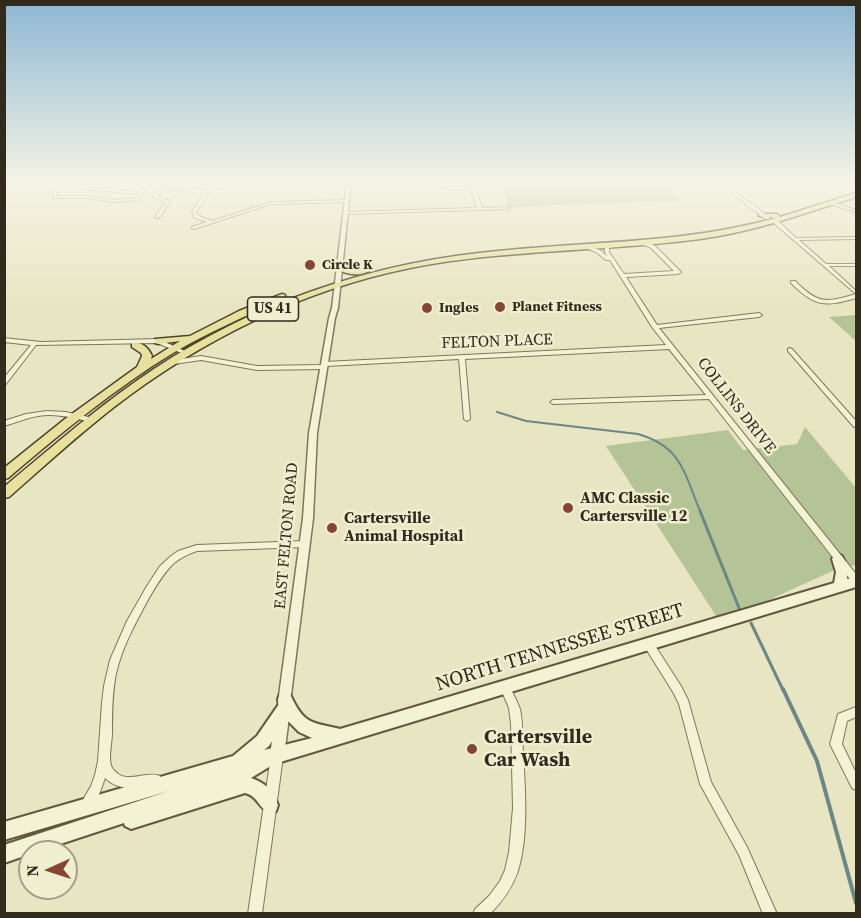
<!DOCTYPE html>
<html>
<head>
<meta charset="utf-8">
<style>
	body { margin:0 }
	#map { position:relative; width:861px; height:918px; overflow:hidden; background:#e8e5c2; font-family:"Source Serif 4",serif }
	canvas { display:block }
	.frame { position:absolute; inset:0; border:6px solid #312b1e; pointer-events:none }
	.north { position:absolute; left:18px; top:840px; width:60px; height:60px; box-sizing:border-box; background:#f0eed0; border:2px solid #a4a089; border-radius:50%; rotate:267deg; font-size:16px; font-weight:700; line-height:24px; text-align:center; color:#312b1e }
	.north::after { content:''; display:block; margin:auto; width:21px; height:27px; background:#874633; clip-path:polygon(50% 0,100% 100%,50% 72%,0 100%) }
</style>
</head>
<body>
<div id="map">
<canvas width="861" height="918"></canvas>
<div class="frame"></div>
<div class="north">N</div>
</div>
<script>
const ctx = document.querySelector('canvas').getContext('2d');
ctx.lineJoin = 'round';
function paint(path, color) {
  ctx.fillStyle = color;
  ctx.fill(path, 'evenodd');
}
function stroke(path, color, width, dash) {
  ctx.strokeStyle = color;
  ctx.lineWidth = width;
  ctx.lineCap = dash ? 'butt' : 'round';
  ctx.setLineDash(dash || []);
  ctx.stroke(path);
}
function write(font, color, halo, rows, align = 'center') {
  ctx.font = font + ' "Source Serif 4",serif';
  ctx.lineWidth = 5;
  ctx.setLineDash([]);
  ctx.textBaseline = 'middle';
  ctx.strokeStyle = halo;
  ctx.fillStyle = color;
  for (const [text, x, y, turn = 0] of rows) {
    ctx.save();
    ctx.translate(x, y);
    ctx.rotate((+turn || 0) * Math.PI / 180);
    ctx.textAlign = isNaN(turn) ? turn : align;
    if (halo) ctx.strokeText(text, 0, 0);
    ctx.fillText(text, 0, 0);
    ctx.restore();
  }
}
const green = new Path2D(`
	M502,182H663L681,201L571,204L508,208Z
	M856,315V341L829,317Z
	M805,427L856,488V565L837,569L720,622L606,446L728,430L743,450L797,444Z`);
const streamFar2 = new Path2D(`
	M497,412L526,421L638,434C683,447 684,474 701,513`);
const streamFar1 = new Path2D(`
	M700,511L739,608
	M751,623L783,690`);
const stream = new Path2D(`
	M783,689L817,761L856,903`);
const minor = new Path2D(`
	M58,182H62L56,196H86L115,200L136,198L138,194L84,189L82,188L89,182H93L87,187L140,192L146,182H150L138,200L115,202L86,198H52Z
	M164,182H168L164,188H186L188,189L186,190H162L157,196L170,201L159,218H157L155,217L166,202L153,197Z
	M197,182H201L199,186H224L226,187L224,188H212L196,212L199,216L212,221L271,202L347,200L349,201L347,202L271,204L194,229L192,228V227L207,222L195,218L192,212L208,188H196Z
	M469,182H473L482,208L508,207L510,208L508,209L345,214L343,213L345,212L477,208L471,189H449L447,188L449,187H471Z
	M718,182H722L769,217V219H765Z
	M831,202L856,210V212L830,204V202Z
	M774,221H778L796,238L856,237V239L799,240L826,264H856V266H829L856,291V298C825,307 815,307 791,283V281H795C818,304 825,303 856,294L774,223Z
	M636,241L654,245L681,272L678,274L626,277L657,325L759,313L762,315L759,317L659,328L856,574V583H853L709,399L553,404L550,402L553,400L706,395L669,349L465,359L470,419L467,421L464,419L459,359L326,366V368L324,369L257,370L201,360L174,364L171,362L174,360L201,356L257,366L322,365V363L324,362L666,345L652,327L610,260H606L596,252L583,247L585,246L600,250L607,256L605,252V248L610,243H614V245L609,248V252L624,274L674,271L650,247L636,243Z
	M4,338L41,342L158,339L189,353L186,355L184,354L157,343L36,345L6,384L4,385V378L31,345L4,342Z
	M790,348L792,349L856,421V427H854L788,351V349Z
	M47,411L66,412L93,418L94,420L91,422C73,418 56,413 38,416C26,418 15,423 4,426V421L26,414Z
	M305,541L308,542L309,544L308,546L305,547L197,551C188,554 180,558 173,564C163,574 156,586 149,598C136,622 122,647 116,674C112,693 112,713 112,733C112,743 107,762 113,769C126,786 145,770 160,776L162,780L160,784L156,786C137,788 120,792 105,778C101,789 97,805 86,811L82,809L80,805L91,786L95,775L98,761L102,703L104,686L110,660L127,621L147,586L160,566L171,556L178,551L197,545Z
	M648,640L652,641L681,686L688,700L711,782L747,847L777,914H763L739,855L700,784L679,704L673,692L643,644L644,641Z
	M505,682L509,684C512,692 517,701 520,709C523,723 522,737 523,751C525,788 529,835 518,871C512,888 503,901 490,914H473L475,909L489,896L500,881L505,870L509,852L513,808L511,724L509,708L500,687L501,684Z
	M856,707V717L847,721L842,744L856,773V790L852,788L830,744L838,714Z
	M277,750L281,752L283,756L262,914H248L271,756L273,752Z`);
const tertiary = new Path2D(`
	M347,182H351L338,308L335,318L317,433L313,518L290,703L289,707L284,709L279,707L278,703L303,518L309,433L329,318L332,308Z
	M282,711L287,713L289,717L284,756L282,761L277,763L272,761L270,756L275,717L277,713Z`);
const secondary = new Path2D(`
	M838,554L842,556C846,563 848,571 847,579L856,577V587L274,764L251,778C266,783 272,790 278,805L276,811L270,813C259,809 258,796 245,793L131,829L125,826L124,823L36,852H30V854L4,863V845L169,791L4,840V822L233,756L257,736L279,704L278,699L280,694L285,692L290,694C304,725 311,722 340,729L834,583L836,572L832,559L834,556ZM286,719L299,732L312,738L264,750L269,746Z`);
const primary = new Path2D(`
	M856,193V197C805,213 754,232 700,239C604,252 505,249 410,268C302,290 201,340 114,407C78,435 43,467 9,497L4,498V487C53,446 101,404 154,369C251,305 364,266 479,253C579,241 679,245 776,218L759,216V214H777L780,217Z
	M336,265C342,265 344,268 350,269C357,271 363,267 369,271C359,277 346,274 336,269Z
	M282,294L285,295V299C247,315 209,332 173,353C114,389 61,433 8,478L4,479V468L65,419L137,367L142,356L141,353L132,347V343C141,341 149,348 152,356L151,359L180,341L158,344L155,343V339L190,336L239,311Z`);
const markers = [
	[310,265,6,"#874633"],
	[500,307,6,"#874633"],
	[427,308,6,"#874633"],
	[568,508,6,"#874633"],
	[332,528,6,"#874633"],
	[472,749,6,"#874633"]
];
const farPoinames = [
	["Circle K",322,265],
	["Planet Fitness",512,307],
	["Ingles",439,308]
];
const shields = [
	[273,309,51]
];
const shieldNames = [
	["US 41",273,309]
];
const streetNames = [
	["FELTON PLACE",497,342,-2],
	["COLLINS DRIVE",736,406,52],
	["EAST FELTON ROAD",287,536,-85]
];
const poiNames = [
	["AMC Classic",580,499],
	["Cartersville 12",580,517],
	["Cartersville",344,519],
	["Animal Hospital",344,537]
];
const nearStreetnames = [
	["NORTH TENNESSEE STREET",560,648,-17]
];
const nearPoinames = [
	["Cartersville",484,738],
	["Car Wash",484,761]
];
paint(green, '#b4c497');
stroke(streamFar2, '#6c8787', 2);
stroke(streamFar1, '#6c8787', 3);
stroke(stream, '#6c8787', 4);
stroke(minor, '#7f775b', 2);
stroke(tertiary, '#7f775b', 3);
stroke(secondary, '#61583f', 4);
stroke(primary, '#4d442f', 3);
paint(minor, '#f4f2d4');
paint(tertiary, '#f4f2d4');
paint(secondary, '#f4f2d4');
paint(primary, '#e7e19d');
const sky = ctx.createLinearGradient(0, 0, 0, 310);
sky.addColorStop(0, '#8db7d5');
sky.addColorStop(0.59, '#f5f3e4');
sky.addColorStop(1, '#f5f3e400');
ctx.fillStyle = sky;
ctx.fillRect(0, 0, 861, 310);
for (const [x, y, r, color] of markers) {
  const dot = new Path2D();
  dot.arc(x, y, r, 0, 2 * Math.PI);
  ctx.fillStyle = color;
  ctx.fill(dot);
  stroke(dot, '#f0eed0', 2);
}
write('bold 14px', '#312b1e', '#f0eed0', farPoinames, 'left');
for (const [x, y, w] of shields) {
  const box = new Path2D();
  box.roundRect(x - w / 2, y - 12, w, 24, 4.5);
  ctx.fillStyle = '#f0eed0';
  ctx.fill(box);
  stroke(box, '#312b1e', 1.5);
}
write('bold 15px', '#312b1e', null, shieldNames);
write('16px', '#312b1e', '#f0eed0', streetNames);
write('bold 16px', '#312b1e', '#f0eed0', poiNames, 'left');
write('20px', '#312b1e', '#f0eed0', nearStreetnames);
write('bold 20px', '#312b1e', '#f0eed0', nearPoinames, 'left');
</script>
</body>
</html>
